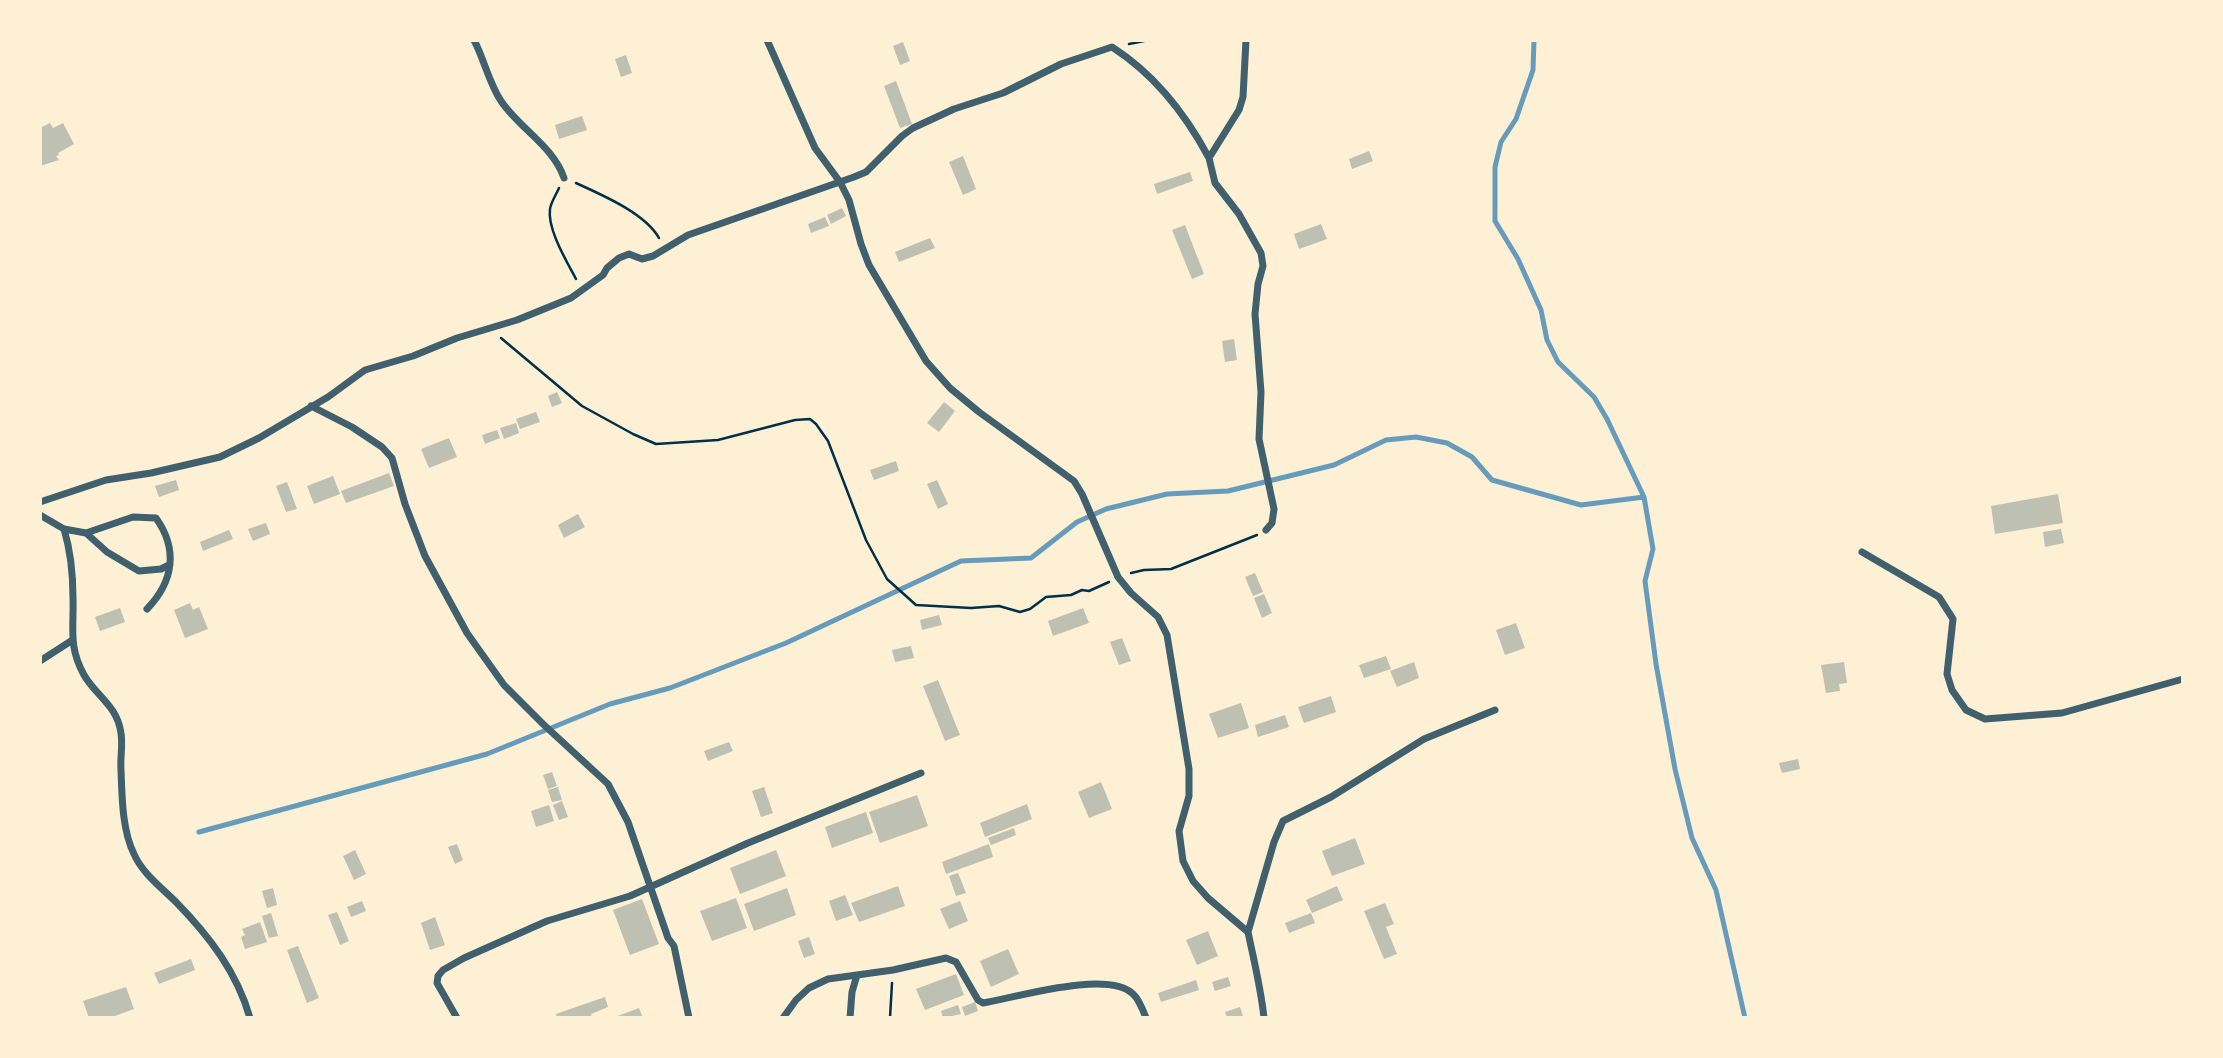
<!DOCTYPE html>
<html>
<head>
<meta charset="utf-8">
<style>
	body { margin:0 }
	#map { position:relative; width:2223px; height:1058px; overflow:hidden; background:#fdf0d5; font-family:Arial,sans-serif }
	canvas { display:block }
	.frame { position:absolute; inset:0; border:42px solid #fdf0d5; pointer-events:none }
</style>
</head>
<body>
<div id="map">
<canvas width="2223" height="1058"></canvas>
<div class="frame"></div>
</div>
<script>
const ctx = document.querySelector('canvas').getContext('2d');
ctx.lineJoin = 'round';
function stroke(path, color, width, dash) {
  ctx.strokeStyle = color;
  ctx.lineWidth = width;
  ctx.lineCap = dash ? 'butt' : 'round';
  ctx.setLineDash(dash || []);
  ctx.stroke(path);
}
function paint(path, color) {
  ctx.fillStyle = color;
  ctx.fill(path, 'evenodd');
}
const stream = new Path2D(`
	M1534,40L1533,70L1516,119L1501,142L1495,167V221L1518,259L1541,310L1547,340L1558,362L1594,397L1607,419L1644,497L1653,549L1645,581L1656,664L1675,769L1692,838L1716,890L1745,1018
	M199,832L487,754L610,704L670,688L786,643L961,561L1031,558L1077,522L1106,509L1167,494L1228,491L1334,465L1386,440L1416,437L1447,443L1472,457L1492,480L1581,505L1644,497`);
const building = new Path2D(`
	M903,42L910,61L900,65L893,46Z
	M626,55L632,73L621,77L615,59Z
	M896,81L912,124L900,128L884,86Z
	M582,116L587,130L559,139L555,125Z
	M50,123L53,128L63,123L74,144L58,153L59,155L56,156L59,160L40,166V128Z
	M1369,151L1373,161L1352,169L1349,159Z
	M963,156L976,189L963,195L949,162Z
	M1190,172L1193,181L1157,194L1154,184Z
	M842,208L846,216L831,224L827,215Z
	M825,217L829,226L811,233L808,224Z
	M1321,224L1327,239L1299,249L1294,234Z
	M1185,225L1204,274L1192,279L1172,230Z
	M930,238L935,248L899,262L895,252Z
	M1234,339L1237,360L1225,362L1222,341Z
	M557,392L562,403L552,407L548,396Z
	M944,402L955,411L939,432L927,423Z
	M536,412L540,422L520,429L516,419Z
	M516,423L519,433L504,439L500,428Z
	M497,430L500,438L485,444L482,435Z
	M449,438L457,457L429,468L421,449Z
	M896,461L899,471L874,480L870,470Z
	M389,473L394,486L346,503L341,491Z
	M333,476L340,494L314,504L307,486Z
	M176,480L179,490L159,497L155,486Z
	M937,480L948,504L938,509L927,484Z
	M287,482L297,509L286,512L276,486Z
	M2058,494L2063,523L1995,534L1991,506Z
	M578,514L585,527L564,538L558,525Z
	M266,523L270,534L253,541L248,529Z
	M2061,529L2064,543L2045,547L2043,532Z
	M229,530L233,539L203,551L200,542Z
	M1255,573L1263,592L1253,596L1245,577Z
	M1264,594L1272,613L1262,618L1254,598Z
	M190,603L193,610L199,607L208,629L185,638L174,610Z
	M120,608L125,622L100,631L95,617Z
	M1083,608L1089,623L1053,636L1048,621Z
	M939,615L942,625L922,630L920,620Z
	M1516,623L1525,648L1505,655L1496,630Z
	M1122,638L1131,661L1119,665L1110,642Z
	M911,646L914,658L895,662L892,650Z
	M1386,656L1391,669L1364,678L1359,665Z
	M1414,662L1419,678L1397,687L1390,671Z
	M1844,662L1847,683L1839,684L1840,691L1826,693L1821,665Z
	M938,680L960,735L945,741L923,686Z
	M1331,696L1336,712L1304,723L1298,707Z
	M1241,703L1249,728L1218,738L1209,714Z
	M1285,715L1289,727L1258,737L1255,725Z
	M729,742L733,751L708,761L704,751Z
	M1798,759L1800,769L1782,773L1779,763Z
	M552,772L557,786L548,789L543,775Z
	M1101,782L1112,809L1089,818L1078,792Z
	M558,787L562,800L552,802L548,790Z
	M764,787L773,813L761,817L752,791Z
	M917,795L928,826L880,843L869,812Z
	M562,801L568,817L559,820L553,805Z
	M1027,804L1032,819L985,837L980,823Z
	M549,805L554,821L536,827L531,811Z
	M866,812L873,833L832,848L825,827Z
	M1014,828L1016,835L991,845L988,838Z
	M1355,838L1365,864L1332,876L1322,851Z
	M457,844L463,860L455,864L448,847Z
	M989,844L993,857L946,874L942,862Z
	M355,850L366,874L354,880L343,856Z
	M776,850L786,876L740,894L730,868Z
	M958,873L966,893L956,896L949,876Z
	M898,886L905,906L859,922L851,903Z
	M1337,886L1343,900L1312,913L1306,900Z
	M273,888L277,905L267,908L262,891Z
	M787,888L796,915L754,931L744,904Z
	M845,895L853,915L836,921L829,901Z
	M736,898L747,928L712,941L700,911Z
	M642,899L659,944L630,955L613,910Z
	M362,901L366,911L351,917L347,907Z
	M960,901L968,921L949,929L940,909Z
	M1385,903L1394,924L1386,927L1397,954L1384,959L1364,911Z
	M337,912L349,941L340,945L328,915Z
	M271,913L278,936L269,938L262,916Z
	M1311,913L1315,923L1289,933L1285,923Z
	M435,917L445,945L430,950L421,923Z
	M260,922L267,942L245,949L241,937L245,935L242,929Z
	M1208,931L1218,956L1197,965L1186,940Z
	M809,937L815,954L804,958L798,941Z
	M298,946L319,998L307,1003L287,950Z
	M1008,949L1019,974L991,987L980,961Z
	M191,959L195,970L159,984L154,973Z
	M956,974L964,995L925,1010L916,989Z
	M1228,977L1231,986L1215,991L1212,982Z
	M1196,980L1199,990L1161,1002L1158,993Z
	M126,987L134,1009L109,1018H89L83,1001Z
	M605,997L608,1007L591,1014L592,1018H557L556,1014Z
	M975,1002L978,1011L965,1016L962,1007Z
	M958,1005L961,1014L943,1018L941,1011Z
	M1240,1007L1243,1016L1227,1018L1225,1012Z
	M639,1008L643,1018H615V1017Z`);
const path = new Path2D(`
	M1129,44L1149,40
	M576,183C602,195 645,213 659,238
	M559,188C556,195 551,202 550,209C547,229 567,262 576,279
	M501,338L582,406L633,434L656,444L718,440L795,420L810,419L816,424L828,441L866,540L887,579L916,605L971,608L999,606L1020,612L1030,609L1046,597L1071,595L1082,590L1089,591L1109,582
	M1131,573L1144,570L1171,569L1257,535
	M890,1018L892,983`);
const minor = new Path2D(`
	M474,40C484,59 489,83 501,101C519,128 554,147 564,178
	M767,40L815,148L840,182L849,200L861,244L869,265L926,361L950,388L979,412L1074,481L1082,494L1118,577L1131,593L1158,617L1167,635L1189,769V796L1179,831L1183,861L1193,881L1208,898L1248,932C1254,961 1261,989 1264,1018
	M1209,158L1215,183L1239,214L1261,253L1263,266L1258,284L1255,314L1261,392L1259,439L1274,509L1272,523L1266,530
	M311,406L352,427L382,447L392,458L405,504L425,556L467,633L504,685L543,724L608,784L628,822L668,938L674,946L689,1018
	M40,502L106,480L151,473L220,457L259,438L328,397L365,370L413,356L457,338L517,320L571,298L603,275L607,268L619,258L629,254L642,259L653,256L688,235L854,177L866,172L902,136L913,128L954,109L1003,93L1061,64L1112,47C1154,74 1185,113 1209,158L1239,110L1243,97L1246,40
	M40,515L64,529L86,533L107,552L139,571L161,569L169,565
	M64,529C70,549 73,576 73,598C74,628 68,646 84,675C96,696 117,705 121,733C123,745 120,758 121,770C122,796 122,830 134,854C142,873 162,888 176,902C209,936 237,972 250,1018
	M86,533L133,517L156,518C178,549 174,581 147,609
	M1862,552L1939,597L1953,619L1947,674L1952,690L1966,710L1985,719L2062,713L2183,679
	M40,661L71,641
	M1248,932L1274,842L1283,821L1331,797L1424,739L1495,710
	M457,1018L437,983L438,976L443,970L464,958L547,921L630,896L748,843L921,773
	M783,1018L796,1000L809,988L828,979L893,970L946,958L956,962L978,1000L983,1003C1014,998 1108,969 1133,994C1139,999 1143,1010 1146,1018
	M850,1018L852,992L857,975`);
stroke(stream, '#669bbc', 5);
paint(building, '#bec0b2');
stroke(path, '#003049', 2.5);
stroke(minor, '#3f606c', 7);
</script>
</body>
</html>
